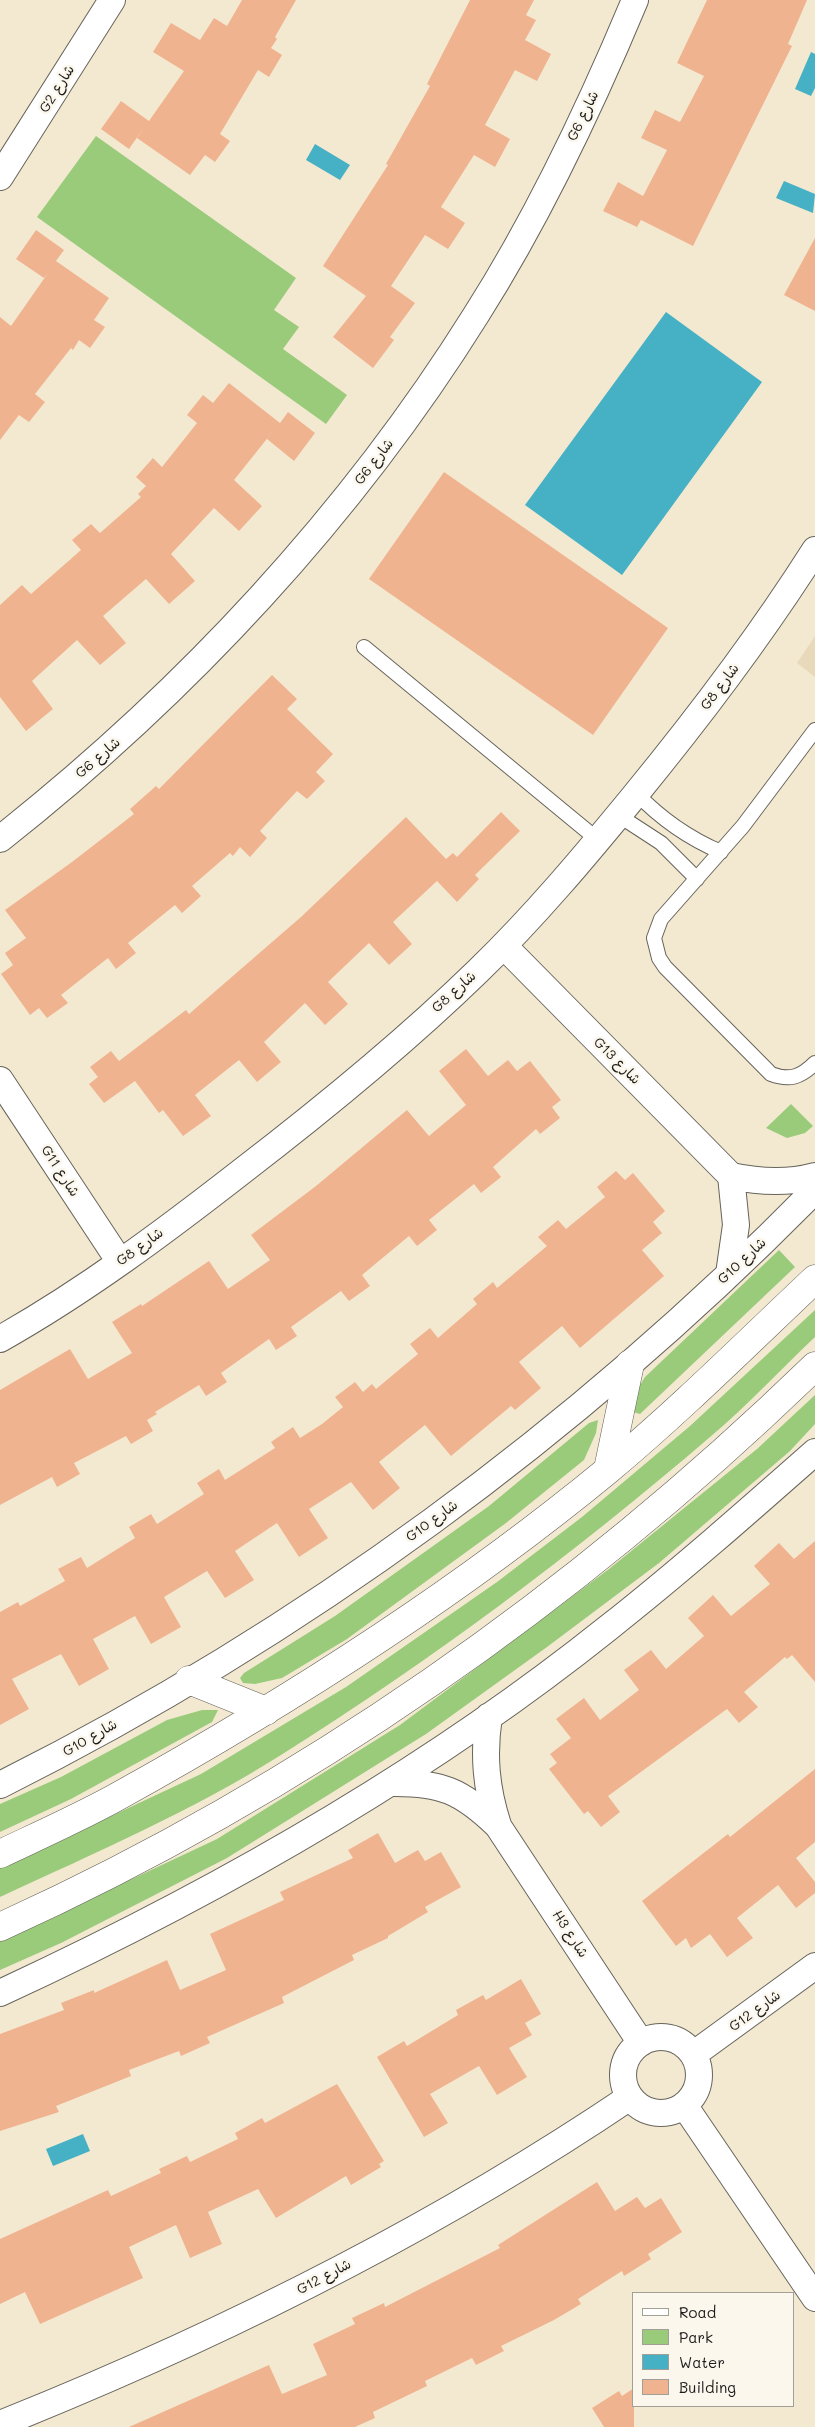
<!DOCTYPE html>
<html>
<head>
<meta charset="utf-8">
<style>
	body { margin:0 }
	#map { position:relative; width:815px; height:2427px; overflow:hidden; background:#f3e9d1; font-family:Mali,sans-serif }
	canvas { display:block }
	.legend { position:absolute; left:632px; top:2292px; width:162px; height:115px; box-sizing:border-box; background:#fbf7ec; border:1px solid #a29f99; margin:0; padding:6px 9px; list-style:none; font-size:15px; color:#1c1c1c }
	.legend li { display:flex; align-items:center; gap:10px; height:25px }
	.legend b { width:25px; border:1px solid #a29f99 }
</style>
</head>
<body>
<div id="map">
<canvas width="815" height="2427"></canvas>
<ul class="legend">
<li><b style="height:6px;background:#fff"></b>Road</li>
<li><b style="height:14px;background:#9acb7b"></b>Park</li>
<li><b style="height:14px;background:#46b0c4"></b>Water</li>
<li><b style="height:14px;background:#f0b390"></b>Building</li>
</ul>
</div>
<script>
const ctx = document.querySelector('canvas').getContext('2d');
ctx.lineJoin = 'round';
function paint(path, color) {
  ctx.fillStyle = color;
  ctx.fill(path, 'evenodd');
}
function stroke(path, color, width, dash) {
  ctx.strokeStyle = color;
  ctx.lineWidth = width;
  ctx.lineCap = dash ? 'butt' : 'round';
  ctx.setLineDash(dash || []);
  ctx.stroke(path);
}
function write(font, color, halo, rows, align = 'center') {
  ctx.font = font + ' Mali,"Playpen Sans Arabic",sans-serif';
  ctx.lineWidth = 5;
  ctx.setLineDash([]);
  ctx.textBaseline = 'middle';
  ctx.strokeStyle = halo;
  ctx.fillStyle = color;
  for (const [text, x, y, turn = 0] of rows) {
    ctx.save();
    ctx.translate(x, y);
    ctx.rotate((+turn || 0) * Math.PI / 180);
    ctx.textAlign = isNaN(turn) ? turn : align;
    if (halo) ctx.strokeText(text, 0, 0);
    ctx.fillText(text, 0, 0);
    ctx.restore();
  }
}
const built = new Path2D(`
	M815,636V677L797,663Z`);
const green = new Path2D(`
	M96,136L296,278L274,310L299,327L283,349L347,395L326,424L37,217Z
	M791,1104L813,1126L805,1133L787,1138L766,1128Z
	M779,1250L795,1267L640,1414L633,1412L635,1393L645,1377Z
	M815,1310V1337C780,1370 747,1406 710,1437C575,1553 432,1660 281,1755C192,1811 95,1853 0,1897V1868L201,1774L346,1687L497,1582L582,1517L690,1426Z
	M815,1395V1424L790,1451L659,1563L547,1647L426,1734L227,1858L61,1943L0,1970V1941L217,1839L400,1725L609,1569L757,1449Z
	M598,1420L596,1433L584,1460L506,1523L347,1639L282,1678L255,1684L243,1683L240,1678L244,1673L335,1616L489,1506L589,1423Z
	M202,1710H218L212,1722L71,1799L0,1832V1804L61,1777L167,1720Z`);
const water = new Path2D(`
	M811,52L815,54V88L811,96L795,89Z
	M315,144L350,165L340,180L306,160Z
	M784,181L815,194L813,213L776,198Z
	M666,312L762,382L622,575L525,505Z
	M83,2134L90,2151L53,2166L46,2149Z`);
const building = new Path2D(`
	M242,0H296L275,37L277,39L271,48L282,55L269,77L258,70L220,134L230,141L215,162L205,155L190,175L137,138L145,126L129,149L101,129L121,101L149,121L184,71L153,52L171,23L200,40L214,18L227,26Z
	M470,0H534L526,15L536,20L525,40L551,54L537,81L515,70L485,125L510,139L495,167L474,155L441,207L465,223L448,249L425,235L391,286L415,303L390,337L394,340L373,368L333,337L366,296L323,266L388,165L386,164L430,86L427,84Z
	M707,0H807L788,44L792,46L791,48L693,246L641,220L637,227L603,211L618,182L643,196L667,150L641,138L655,110L680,122L704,76L677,63Z
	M36,230L64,250L56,261L109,298L94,320L105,327L90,348L79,340L73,350L71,348L35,394L45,402L29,422L19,415L0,440V317L11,326L48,273L44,278L16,259Z
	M815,238V311L784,295Z
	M229,383L280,423L288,412L315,433L294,461L267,439L278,425L234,480L262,506L239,531L214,508L171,554L195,581L169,604L146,579L103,616L126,643L100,665L77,640L32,681L53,709L26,731L0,697V605L22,585L31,594L81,550L72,540L91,524L100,533L141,497L138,494L146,486L136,477L153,458L162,467L197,423L187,415L203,395L213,403Z
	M444,472L668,628L593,735L369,579Z
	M272,675L297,699L287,709L333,754L316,772L325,781L307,799L297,791L260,831L267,838L250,857L240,847L233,856L230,853L192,886L201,896L182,913L175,905L128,943L136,953L116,969L108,958L61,995L68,1003L47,1018L39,1008L30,1015L1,974L13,965L5,953L26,938L5,910L72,862L134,814L130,809L156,786L159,789Z
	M501,812L520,831L475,875L479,879L457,902L437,881L393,922L412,944L389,965L369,943L328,982L348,1004L325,1025L305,1003L264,1042L281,1062L257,1082L239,1060L195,1095L211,1116L183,1136L163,1110L159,1113L135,1081L104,1103L89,1084L98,1077L90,1067L111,1051L119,1061L186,1010L189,1014L301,917L406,817L446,859L453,853L457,857Z
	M466,1049L488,1076L508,1060L517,1071L530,1061L561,1100L552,1107L560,1118L540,1134L536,1129L493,1167L501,1177L481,1193L474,1184L429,1220L437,1230L417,1246L409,1236L362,1275L370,1286L349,1301L341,1291L291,1327L297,1336L276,1350L269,1339L221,1373L227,1382L206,1396L199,1385L155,1412L157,1414L147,1420L153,1431L131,1444L126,1436L74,1463L80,1474L57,1487L52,1477L0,1505V1390L70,1349L88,1379L132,1353L112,1322L141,1304L142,1306L209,1261L228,1289L270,1260L251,1235L316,1186L407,1110L429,1136L466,1105L439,1071Z
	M616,1171L625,1180L633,1173L665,1211L653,1222L662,1233L642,1250L664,1276L580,1348L562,1326L519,1362L541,1388L515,1410L511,1406L451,1456L425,1425L379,1462L400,1488L373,1510L351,1482L309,1509L328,1538L299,1557L277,1523L235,1551L254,1580L225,1598L207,1571L164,1597L181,1627L151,1644L135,1616L93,1639L109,1669L79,1686L61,1654L12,1679L29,1709L0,1725V1612L18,1602L20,1606L65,1581L58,1569L81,1557L87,1568L135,1538L129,1527L151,1514L157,1524L204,1494L197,1483L219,1469L225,1480L275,1448L271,1442L293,1427L300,1438L322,1424L343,1407L335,1397L355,1382L363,1392L372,1384L376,1389L418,1354L410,1344L430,1328L438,1338L477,1304L473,1299L493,1282L497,1288L547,1246L538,1237L558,1220L566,1229L605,1197L597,1187Z
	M815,1541V1682L792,1655L787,1659L785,1657L744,1692L758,1707L739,1723L727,1709L608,1796L620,1812L601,1827L588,1811L584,1814L549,1769L557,1763L550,1754L571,1738L556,1719L584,1698L600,1720L639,1690L624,1670L651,1650L666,1669L704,1636L688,1618L713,1595L731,1616L770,1584L754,1566L779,1543L794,1559Z
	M815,1769V1842L796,1858L815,1882V1893L796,1908L778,1885L737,1918L753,1938L727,1957L710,1934L691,1948L686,1938L676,1946L642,1901L728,1834L730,1837Z
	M378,1833L395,1863L418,1850L425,1861L441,1852L461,1887L425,1907L428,1912L388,1936V1938L352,1955L354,1960L282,1997L284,2003L207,2037L210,2043L181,2056L179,2051L129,2070L131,2076L56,2106L59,2112L0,2131V2034L64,2010L61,2003L94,1990V1993L167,1960L180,1990L226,1970L210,1934L284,1900L280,1892L353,1858L348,1850Z
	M521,1979L541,2014L525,2023L532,2035L509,2048L527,2077L497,2095L479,2066L430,2094L448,2123L424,2137L377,2057L404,2041L407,2046L458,2015L456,2010L483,1995L486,2000Z
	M337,2084L384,2161L379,2164L381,2167L351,2185L346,2176L276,2218L258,2189L208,2212L222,2244L190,2258L176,2225L129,2247L143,2278L40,2324L25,2292L0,2304V2239L108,2190L111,2196L161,2173L159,2169L187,2156L190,2162L238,2139L235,2133L262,2118L265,2123Z
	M597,2182L615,2211L637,2197L645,2208L661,2198L682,2232L648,2254L651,2259L624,2276L622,2271L578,2299L581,2304L554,2320L501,2346L504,2351L476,2365L472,2358L425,2381L427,2386L373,2412L375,2418L355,2427H129L269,2365L282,2394L327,2375L313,2344L355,2324L352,2318L384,2303L385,2307L500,2248L498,2245Z
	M634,2388V2427H604L592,2408L619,2391L622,2396Z`);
const service = new Path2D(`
	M364,647L598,840
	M815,730L743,826L661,919L654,938L659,958L665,967L771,1074C790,1081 801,1077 815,1063
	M636,793C662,820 688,838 721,852
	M618,815L661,843L697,879`);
const minor = new Path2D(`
	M0,177L112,0
	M0,839C185,693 351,515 476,315C539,216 590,108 635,0
	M504,946L731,1176C759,1182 786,1184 815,1176
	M0,1080L120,1262
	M729,1274L736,1225L731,1176
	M0,1339C85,1291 164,1232 241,1172C323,1109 404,1043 478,971C534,917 585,856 635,795C699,717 761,635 815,550
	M489,1716C483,1755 486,1788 498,1825
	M390,1783C441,1782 462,1791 498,1826L641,2043
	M0,1785C302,1634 578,1431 815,1190
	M0,1993C214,1894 423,1776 608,1628C679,1572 747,1512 815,1452
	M623 2075a38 38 0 1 1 76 0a38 38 0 1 1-76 0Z
	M694,2054L815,1966
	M684,2105L815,2298
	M0,2424C220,2336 433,2230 630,2097`);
const tertiary = new Path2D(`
	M608,1469L630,1364
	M189,1680L266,1711
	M0,1854C38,1836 76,1819 113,1799C287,1703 455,1596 608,1470C680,1410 747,1343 815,1279
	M0,1927C302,1790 577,1597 815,1366`);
const streetNames = [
	["G2 شارع",57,89,-58],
	["G6 شارع",583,116,-64],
	["G6 شارع",374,462,-52],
	["G8 شارع",720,687,-53],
	["G6 شارع",98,758,-41],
	["G8 شارع",454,992,-42],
	["G13 شارع",617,1061,45],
	["G11 شارع",60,1171,57],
	["G8 شارع",140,1247,-36],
	["G10 شارع",742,1261,-43],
	["G10 شارع",432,1521,-36],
	["G10 شارع",90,1738,-30],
	["H3 شارع",570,1934,57],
	["G12 شارع",755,2011,-36],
	["G12 شارع",324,2277,-28]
];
paint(built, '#e8d9ba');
paint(green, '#9acb7b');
paint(water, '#46b0c4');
paint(building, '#f0b390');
stroke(service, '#67645b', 16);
stroke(minor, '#67645b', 28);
stroke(tertiary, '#67645b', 29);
stroke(service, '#fff', 14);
stroke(minor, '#fff', 26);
stroke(tertiary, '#fff', 28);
write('14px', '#1c1c1c', '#fbf7ec', streetNames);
</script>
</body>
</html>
